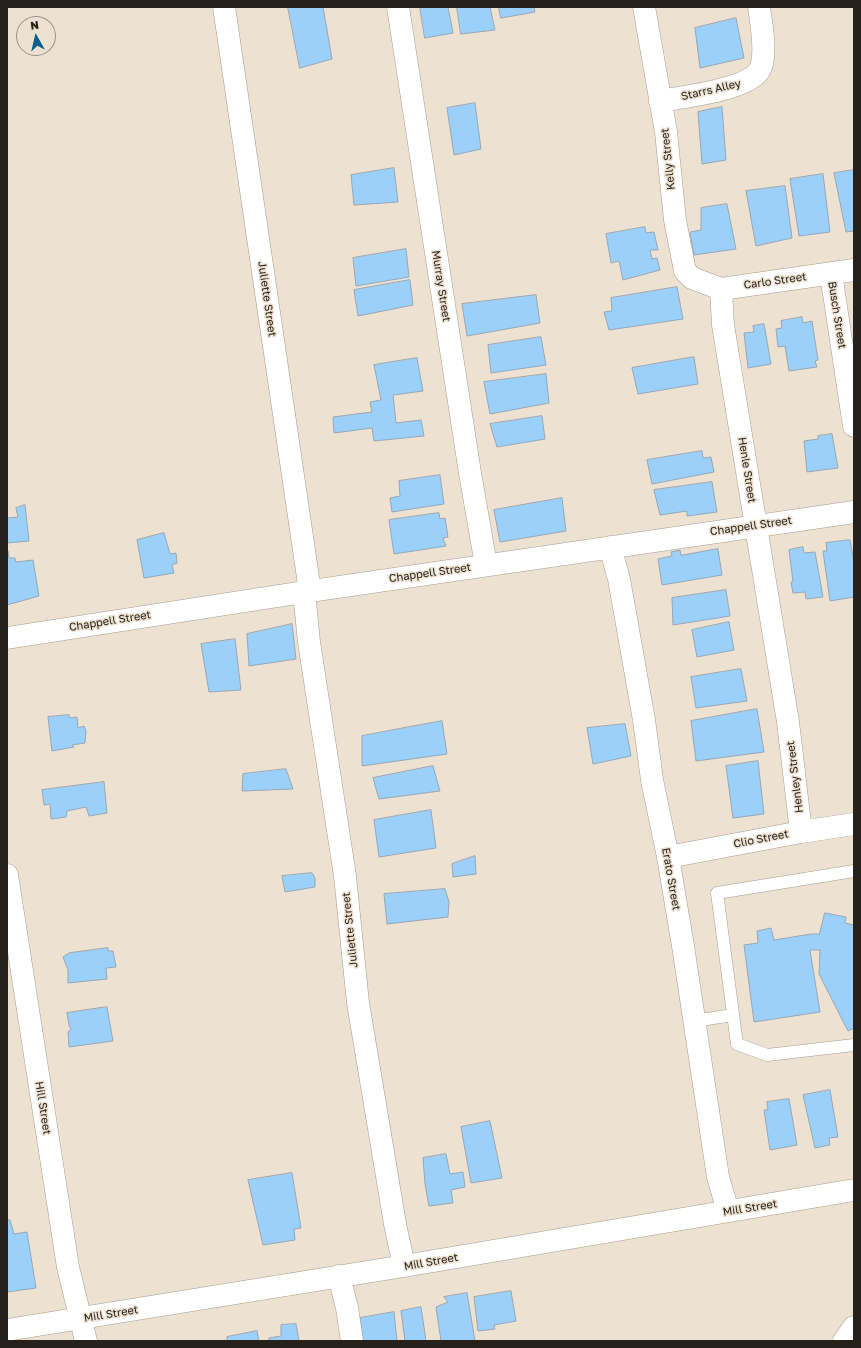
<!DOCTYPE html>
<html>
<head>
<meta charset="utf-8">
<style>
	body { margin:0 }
	#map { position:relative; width:861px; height:1348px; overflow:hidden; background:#ede1d1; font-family:"Golos Text",sans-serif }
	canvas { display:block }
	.frame { position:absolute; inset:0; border:8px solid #26211b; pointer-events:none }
	.north { position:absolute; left:16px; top:16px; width:40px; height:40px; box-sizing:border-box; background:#ede1d1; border:1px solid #9d9488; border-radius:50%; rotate:352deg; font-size:11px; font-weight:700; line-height:16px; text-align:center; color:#26211b }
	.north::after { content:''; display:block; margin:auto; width:14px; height:18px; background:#0a6091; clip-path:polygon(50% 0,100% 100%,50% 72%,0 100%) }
</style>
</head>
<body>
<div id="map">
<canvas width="861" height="1348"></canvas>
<div class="frame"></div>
<div class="north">N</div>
</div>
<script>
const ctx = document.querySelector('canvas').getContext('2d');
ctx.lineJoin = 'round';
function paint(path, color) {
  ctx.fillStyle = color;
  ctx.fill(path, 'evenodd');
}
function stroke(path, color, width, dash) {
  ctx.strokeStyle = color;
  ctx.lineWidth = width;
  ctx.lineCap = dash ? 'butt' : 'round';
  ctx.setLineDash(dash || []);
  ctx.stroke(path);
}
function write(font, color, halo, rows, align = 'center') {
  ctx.font = font + ' "Golos Text",sans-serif';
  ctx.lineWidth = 3;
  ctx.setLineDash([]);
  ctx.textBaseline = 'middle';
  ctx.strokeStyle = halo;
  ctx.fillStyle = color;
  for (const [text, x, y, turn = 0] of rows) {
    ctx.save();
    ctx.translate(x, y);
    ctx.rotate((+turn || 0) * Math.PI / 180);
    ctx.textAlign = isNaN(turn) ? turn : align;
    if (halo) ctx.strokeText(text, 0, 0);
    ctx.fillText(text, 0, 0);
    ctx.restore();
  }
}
const building = new Path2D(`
	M288,7H323L332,59L300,68Z
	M420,7H448L453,33L425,38Z
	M457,7H490L495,30L461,34Z
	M499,7H534L535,12L501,18Z
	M736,18L744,58L700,68L695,28Z
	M475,103L481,149L454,155L447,108Z
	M722,107L726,160L702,164L698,112Z
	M394,168L398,202L354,205L351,175Z
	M854,170V231L846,232L834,173Z
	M823,174L830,232L799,236L790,179Z
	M785,186L792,238L756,246L746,191Z
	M727,204L736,249L694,255L690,232L701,230V208Z
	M645,227L646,233L654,232L658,250H650L652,259L657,258L660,270L623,280L619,261L611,263L606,234Z
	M406,249L409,277L356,286L353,258Z
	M410,280L413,305L358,316L354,290Z
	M677,287L683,319L609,330L604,312L612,311L611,298Z
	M536,295L540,323L467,336L462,304Z
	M802,317L803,323L812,321L818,360L815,361L817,367L789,371L785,346L778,347L776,329L782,328L781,321Z
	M764,324L771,364L748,368L744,333L754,332L753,326Z
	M541,337L546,365L491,373L488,345Z
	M694,357L698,384L638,394L632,368Z
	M417,358L423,391L393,395L396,423L421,420L424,436L374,441L372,428L334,433L333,417L372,412L370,402L381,400L374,365Z
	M546,374L549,403L490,414L484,382Z
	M542,416L545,439L497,447L490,424Z
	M832,434L838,468L807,472L804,441L818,439V436Z
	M702,451L703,458L711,457L714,472L652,484L647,460Z
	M440,475L444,504L392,512L390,498L400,496L399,481Z
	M712,482L717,512L687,516V511L660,515L654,490Z
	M562,498L566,531L500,542L494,510Z
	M25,505L29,541L7,543V518L18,517L16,508Z
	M439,513L440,519L445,518L448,537L443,538L446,546L394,554L389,520Z
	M164,533L170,554L176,553L177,563L172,565L174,573L144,578L137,540Z
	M850,540L854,562V597L830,601L823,551H827L826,543Z
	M803,547L804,553L815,552L823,597L806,599L805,592L793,593L791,582H793L789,550Z
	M718,549L722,575L662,585L658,559L672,556L671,552L680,550L681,555Z
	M7,551H8L9,558H15L16,562L33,560L39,596L7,605Z
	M726,590L730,616L673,625L672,598Z
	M729,622L734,650L697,657L692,630Z
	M292,624L296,659L249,666L247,634Z
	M235,639L241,690L209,692L201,644Z
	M741,669L747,701L696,708L691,677Z
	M757,709L764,752L696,761L691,721Z
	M69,715L70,718L77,717L78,728L84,726L86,731L85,743L72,745L74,747L52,751L48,717Z
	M442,721L447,754L362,766V736Z
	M625,724L631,756L593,764L587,728Z
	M758,761L764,814L733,818L726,766Z
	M433,766L440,791L379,799L373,778Z
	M286,769L293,789L242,791L243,774Z
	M104,782L107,813L89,816L86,807L67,811L66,817L51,819L50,804L44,805L42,790Z
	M431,810L436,848L379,857L374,820Z
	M475,856L476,874L453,877L452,864Z
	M312,873L315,878V887L285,892L282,876Z
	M445,889L449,902L448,917L387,924L384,894Z
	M825,913L846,917L845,923L854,925V1028L848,1031L819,974L820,950H810L820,1012L754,1022L744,945L758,943L757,931L771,928L774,940L811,934H819Z
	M108,948V951H113L116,967L106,968L107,979L68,983V970L63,957L69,953Z
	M107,1007L113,1041L69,1047L68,1032L71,1029L69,1025L67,1013Z
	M830,1090L838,1137L829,1138L830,1145L815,1148L803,1095Z
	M789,1099L797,1145L770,1150L764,1110H768L767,1102Z
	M490,1121L502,1178L471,1183L461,1127Z
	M446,1154L450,1174L463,1172L465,1187L451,1190L453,1203L429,1206L425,1184L423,1158Z
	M292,1173L301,1228L294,1229L295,1240L263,1245L248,1180Z
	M7,1220H10L14,1234L27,1232L36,1288L7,1292Z
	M511,1291L516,1321L494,1325L495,1329L478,1331L474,1297Z
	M467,1293L475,1341H441L436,1307L448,1302L444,1297Z
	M421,1307L426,1341H405L401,1311Z
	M394,1312L397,1341H363L360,1318Z
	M296,1324L299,1341H269V1338L281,1336V1325Z
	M257,1331L259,1341H227V1337Z`);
const service = new Path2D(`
	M854,871L717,893L737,1044L767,1055L854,1045
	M694,1021L733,1015`);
const minor = new Path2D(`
	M224,7L310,591
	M398,7L470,473L486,565
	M644,7L666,132L675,220L685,271L692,278L721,289L854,270
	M660,101C683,97 746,90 759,71C768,56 761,23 759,7
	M831,274L854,426
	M721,289L723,325L788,722L801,832
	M610,547L619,579L644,720L652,780L668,857L683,946L718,1177L728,1211
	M304,592L309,642L345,876L358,1003L395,1224L404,1266
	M7,638L304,592L854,512
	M668,857L801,832L854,824
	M339,1276L347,1308L352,1341
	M7,1330L404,1266L854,1190`);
const tertiary = new Path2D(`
	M7,875L68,1267L86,1341
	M844,1341L854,1327`);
const streetNames = [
	["Starrs Alley",711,90,-13],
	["Kelly Street",668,159,-96],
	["Carlo Street",775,281,-8],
	["Murray Street",441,286,81],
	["Juliette Street",267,299,82],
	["Busch Street",837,315,81],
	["Henle Street",747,470,81],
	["Chappell Street",751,526,-8],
	["Chappell Street",430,573,-8],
	["Chappell Street",110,621,-9],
	["Henley Street",795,777,-97],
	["Clio Street",761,839,-11],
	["Erato Street",671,879,80],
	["Juliette Street",350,930,-96],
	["Hill Street",43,1108,81],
	["Mill Street",750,1208,-9],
	["Mill Street",431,1262,-10],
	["Mill Street",111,1314,-9]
];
paint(building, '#9ad0fa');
stroke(building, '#98a7b3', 1);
stroke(service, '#a89c8e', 13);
stroke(minor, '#a89c8e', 23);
stroke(tertiary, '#a89c8e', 23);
stroke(service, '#fff', 12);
stroke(minor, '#fff', 22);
stroke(tertiary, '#fff', 22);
write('11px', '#26211b', '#ede1d1', streetNames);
</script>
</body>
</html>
